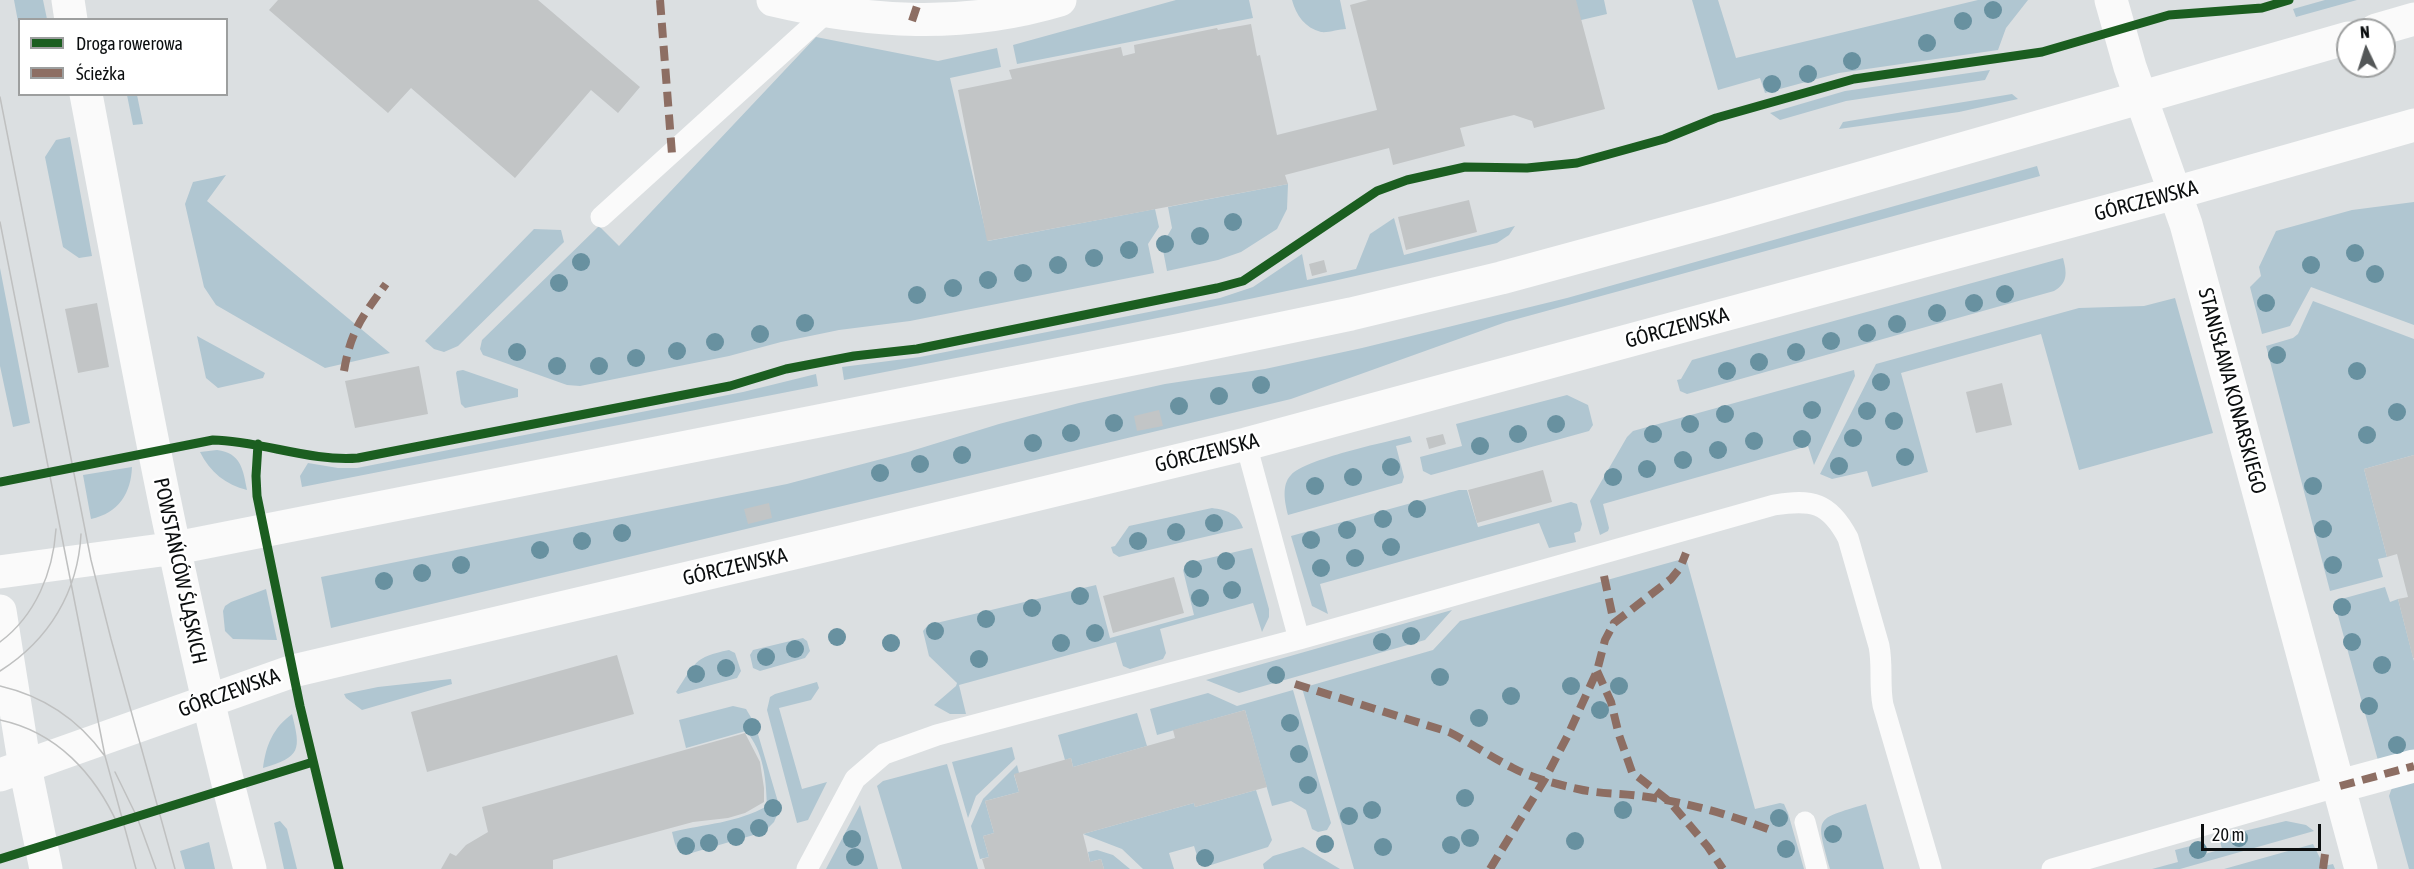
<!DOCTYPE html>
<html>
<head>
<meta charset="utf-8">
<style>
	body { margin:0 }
	#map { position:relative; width:2414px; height:869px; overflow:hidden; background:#dbdfe1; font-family:"Asap Condensed",sans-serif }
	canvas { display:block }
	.legend { position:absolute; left:18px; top:18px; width:210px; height:78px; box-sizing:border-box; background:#fff; border:2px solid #9d9f9f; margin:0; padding:8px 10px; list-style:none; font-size:18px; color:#0b0e0f }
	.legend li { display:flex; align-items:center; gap:12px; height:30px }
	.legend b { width:30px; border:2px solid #9d9f9f }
	.north { position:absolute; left:2336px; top:18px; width:60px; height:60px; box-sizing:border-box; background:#fff; border:2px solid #9d9f9f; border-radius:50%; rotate:356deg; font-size:16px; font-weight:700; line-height:24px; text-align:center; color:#0b0e0f }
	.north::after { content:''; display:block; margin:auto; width:21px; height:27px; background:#545758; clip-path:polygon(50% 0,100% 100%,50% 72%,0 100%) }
	.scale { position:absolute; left:2201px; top:824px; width:120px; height:27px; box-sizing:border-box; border:3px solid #0b0e0f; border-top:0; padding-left:8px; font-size:18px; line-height:21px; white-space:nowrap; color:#0b0e0f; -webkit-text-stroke:4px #fff; paint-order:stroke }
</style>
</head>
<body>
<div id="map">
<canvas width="2414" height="869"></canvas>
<ul class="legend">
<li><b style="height:8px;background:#1b5e20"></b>Droga rowerowa</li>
<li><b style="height:8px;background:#8d6e63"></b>Ścieżka</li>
</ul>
<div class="north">N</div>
<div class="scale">20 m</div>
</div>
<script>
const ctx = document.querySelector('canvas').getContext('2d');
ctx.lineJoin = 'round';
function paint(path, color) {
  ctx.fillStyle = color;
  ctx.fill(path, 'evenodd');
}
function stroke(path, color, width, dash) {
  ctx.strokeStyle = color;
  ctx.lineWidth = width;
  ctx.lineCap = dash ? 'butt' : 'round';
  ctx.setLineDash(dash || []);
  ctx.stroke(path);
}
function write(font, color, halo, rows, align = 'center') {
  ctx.font = font + ' "Asap Condensed",sans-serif';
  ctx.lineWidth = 5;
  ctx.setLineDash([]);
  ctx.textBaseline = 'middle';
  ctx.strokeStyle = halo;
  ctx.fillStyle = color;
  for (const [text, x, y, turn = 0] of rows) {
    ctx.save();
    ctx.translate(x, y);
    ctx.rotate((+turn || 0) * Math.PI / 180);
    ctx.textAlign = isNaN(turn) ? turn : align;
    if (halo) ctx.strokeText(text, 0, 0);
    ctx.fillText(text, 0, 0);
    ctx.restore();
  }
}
const green = new Path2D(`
	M14,0H43L47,19L20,20L19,27Z
	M1176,0H1249L1253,18L1017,64L1013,45Z
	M1292,0H1340L1346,29C1339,29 1328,33 1321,32C1305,28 1296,15 1292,0Z
	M1573,0H1604L1607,14L1577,21Z
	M1692,0H1718L1736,58L1978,0H2028L2006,28L1998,50L1839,73L1765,93L1760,78L1718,90Z
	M2325,0H2357L2296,17L2293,9Z
	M816,37L938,61L997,48L1001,67L950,78L988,241L1155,209L1159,227L1148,244L1154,273L910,321L839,330L781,342L729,356L580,386L567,385L483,355L480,349L482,340L599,226L619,246Z
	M1990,70L1985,80L1846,101L1780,120L1770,113L1845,91Z
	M2012,94L2018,99L1959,112L1839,129L1843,122Z
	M127,95H137L143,124L133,125Z
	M70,137L92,256L79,258L63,247L45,157L56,140Z
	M2037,166L2040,176L1506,322L1291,399L331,628L321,577L787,484L908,452L999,424L1079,403L1165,384L1265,369L1362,348L1567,298Z
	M226,175L207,201L390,353L325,368L216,305L204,287L185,204L193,182Z
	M1288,184L1287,209L1277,229L1241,252L1218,260L1167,271L1162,245L1172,228L1168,207Z
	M2414,202V325L2311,287L2290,326L2262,334L2250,287L2261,276L2259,267L2276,231L2352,210Z
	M1394,218L1404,255L1515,226L1509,235L1497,243C1281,296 1062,337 844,380L842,367L920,357L1220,298L1253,287L1302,254L1307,280L1356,269L1370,234Z
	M534,229L561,230L564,242L458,346L444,352L434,349L425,341Z
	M2063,258C2067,273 2068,283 2054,291L1687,394L1680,391L1677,380L1681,379L1692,360Z
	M0,268L30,423L13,427L0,366Z
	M2175,298L2213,433L2079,470L2041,334L1901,373L1928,472L1872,487L1867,471L1832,479L1820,474L1876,364L2079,308L2144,306Z
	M2313,301L2414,339V455L2364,469L2387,557L2378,559L2383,577L2330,591L2266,346L2293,338L2298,334Z
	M197,336L265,373L263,378L218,388L206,378Z
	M463,370L518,389V397L465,408L461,404L456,373L457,371Z
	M1854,370L1855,376L1814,465L1808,446L1603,504L1609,528L1608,531L1600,535L1590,501L1627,437L1633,431Z
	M816,374L818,386L302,487L300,476L308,463L338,468H357L743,392Z
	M1567,395L1588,405L1593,425L1589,431L1431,475L1423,471L1420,457L1462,446L1456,424Z
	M1410,436L1412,442L1396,446L1404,477L1402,483L1288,515C1285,503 1281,485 1291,475C1305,459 1386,442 1410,436Z
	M217,450C241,453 243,469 247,490C226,485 210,472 200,452Z
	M132,467C131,493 119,513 91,519L83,475Z
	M1459,490H1467L1478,527L1571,502L1577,504L1582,524L1580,531L1574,533L1576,542L1549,548L1539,523L1320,584L1328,614L1312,606L1291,536Z
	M1212,508C1226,510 1238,513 1243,528L1119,557L1113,553L1111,547L1115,546L1129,526Z
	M1252,548L1269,609V617L1262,632L1253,603L1160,629L1166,653L1163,659L1130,669L1123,666L1116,642L959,685L966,714H950L934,705L956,686L957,683L929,656L923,631L928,625L1096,585L1110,638L1194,615L1183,570L1188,563Z
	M1686,558L1755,809L1780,803L1784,804L1788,813L1804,869H1354L1302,688L1433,650L1460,621Z
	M2385,587L2390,602L2398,599L2414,661V756L2379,764L2334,601Z
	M266,589L277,640L233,639L225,631L223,611L225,606L231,602Z
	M1452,610L1425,640L1239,693L1206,680Z
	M803,638L807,641L810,651L805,658L760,671L753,668L750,655L753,650Z
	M729,650L735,653L741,671L737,678L678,694L676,692C695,663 694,657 729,650Z
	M451,679L452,684L362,710L346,698L344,694L378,687Z
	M817,682L819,688L811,700L779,708L802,789L827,782L808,820L797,823L767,710L770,697L775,694Z
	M1293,690L1331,823L1327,830L1318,832L1312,829L1306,810L1291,801L1272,806L1245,710L1157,735L1150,709L1208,693L1237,706Z
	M733,706L746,709L755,724L778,802L777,815L774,822L764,832L688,854C675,851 675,844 672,832C705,824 737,823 767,806C766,779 764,752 746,731L686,748L679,720Z
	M1137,713L1147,746L1073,767L1071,758L1065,760L1058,735Z
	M292,714C301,750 301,757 263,768C266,745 273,728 292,714Z
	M1012,747L1015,759L976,796L968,818L952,762Z
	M947,764L978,869H902L877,786L883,781Z
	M1017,765L1019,773L1014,775L1019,792L985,801L994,833L983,836L989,857L980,859L971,826L983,799Z
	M2414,780V869H2409L2389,796L2393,785Z
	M1256,790L1272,840L1268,847L1211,865L1199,862L1194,846L1169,853L1174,869H1143L1122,849L1083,834L1194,803L1195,807Z
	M1866,804L1884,869H1830C1816,816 1813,820 1866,804Z
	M860,805L878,869H826Z
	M280,821L287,829L297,869H284L274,823Z
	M2286,821L2306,825L2314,831L2180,869H2152L2178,862L2175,850L2202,843L2205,854L2222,849L2219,837Z
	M209,842L215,869H185L180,851Z
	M2313,844L2324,866L2333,864L2335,869H2224Z
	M1303,847L1340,869H1264L1263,864L1273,856Z
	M1097,850L1113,855L1130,869H1104L1101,859L1090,862L1088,852Z`);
const building = new Path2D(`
	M278,0H538L640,87L618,113L591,90L515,178L411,88L388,113L269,10Z
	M1368,0H1576L1605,109L1534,128L1532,121L1514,115L1460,128L1465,146L1393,165L1389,148L1285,175L1288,184L987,241L958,90L1012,79L1009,70L1121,47L1123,56L1135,53L1134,45L1217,28L1218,30L1251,24L1257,56L1260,55L1277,135L1377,110L1350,5Z
	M1469,200L1477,232L1406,250L1398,217Z
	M1324,260L1327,272L1312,276L1309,264Z
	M97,303L109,367L78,373L65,309Z
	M419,366L428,414L355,428L345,381Z
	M2002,383L2012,425L1976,433L1966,392Z
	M1159,410L1163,426L1137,431L1134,416Z
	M1443,434L1446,444L1429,449L1426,438Z
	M2414,455V658H2413L2398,599L2408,597L2397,554L2387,557L2364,469Z
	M1543,470L1552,502L1477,523L1468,490Z
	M769,503L772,518L748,524L744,509Z
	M1174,577L1184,613L1113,633L1103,596Z
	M617,655L634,714L427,772L411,712Z
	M1245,710L1267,787L1195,807L1194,803L1083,834L1090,862L1101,859L1104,869H985L982,859L989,857L983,836L994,833L985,801L1019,792L1014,774L1071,758L1073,767L1175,738L1173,730Z
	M745,733L760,762L764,788V802L745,813L728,818L693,822L553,860V869H441L450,853L456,856L466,845L488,832L482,807Z`);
const service = new Path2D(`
	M601,217L826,13
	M1246,444L1299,639
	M1805,822L1817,869
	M807,869L855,779L884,754L937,735L1299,639L1774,505C1812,499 1829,502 1848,538L1879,646C1883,666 1879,685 1883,705L1931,869
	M2052,869L2340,786`);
const minor = new Path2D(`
	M773,0C870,23 963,29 1060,0
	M2111,0L2130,67L2186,224L2361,869
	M2340,786L2414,766`);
const secondary = new Path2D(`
	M68,0L71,20
	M2376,30L2414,19
	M86,94C135,353 182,614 250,869
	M0,572L176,548L1183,349L1351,314L1501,278L1718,219L2348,38
	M0,611L25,767L46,869
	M0,775L293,671L828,545L1246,444L2175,193L2414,125`);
const tram = new Path2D(`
	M0,97L91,560L111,639L175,869
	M0,222L105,756L136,869
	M0,642C36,615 53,572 56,529
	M0,671C49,640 78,592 81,534
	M0,686C43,696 78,719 104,755
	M0,720C57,732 95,774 118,825
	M115,772L137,817L156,869`);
const quiet = new Path2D(`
	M660,0L672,154
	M912,21L919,0
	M344,371C351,330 362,317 386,284
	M1604,576L1614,623
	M1597,671L1611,702L1619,735L1632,772L1670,802L1708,847L1723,869
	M1295,684L1449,732C1471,743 1491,757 1513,768C1532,778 1556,784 1578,789C1599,794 1620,793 1641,796C1686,802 1731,815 1773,831
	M2340,786L2414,766
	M1490,869L1545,779L1568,735L1597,671L1605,640L1614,623L1671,579L1680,568L1686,553
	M2323,869L2325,854`);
const cycleway = new Path2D(`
	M258,444L256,476L257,496L300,706L339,869
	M0,482L213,440C261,441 311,462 358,458L730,386L786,369L854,356L917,349L1217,288L1243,281L1377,191L1407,180L1465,167L1527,168L1577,163L1664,139L1716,118L1854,79L2042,52L2169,15L2262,8L2289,0
	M0,859L313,762`);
const trees = [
	[1993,10],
	[1963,21],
	[1927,43],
	[1852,61],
	[1808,74],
	[1772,84],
	[1233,222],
	[1200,236],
	[1165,244],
	[1129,250],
	[2355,253],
	[1094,258],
	[581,262],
	[1058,265],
	[2311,265],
	[1023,273],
	[2375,274],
	[988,280],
	[559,283],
	[953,288],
	[2005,294],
	[917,295],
	[1974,303],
	[2266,303],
	[1937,313],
	[805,323],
	[1897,324],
	[1867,333],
	[760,334],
	[1831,341],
	[715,342],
	[677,351],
	[517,352],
	[1796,352],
	[2277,355],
	[636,358],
	[1759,362],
	[557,366],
	[599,366],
	[1727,371],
	[2357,371],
	[1881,382],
	[1261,385],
	[1219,396],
	[1179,406],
	[1812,410],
	[1867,411],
	[2397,412],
	[1725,414],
	[1894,421],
	[1114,423],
	[1556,424],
	[1690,424],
	[1071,433],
	[1518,434],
	[1653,434],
	[2367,435],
	[1853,438],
	[1802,439],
	[1754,441],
	[1033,443],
	[1480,446],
	[1718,450],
	[962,455],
	[1905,457],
	[1683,460],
	[920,464],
	[1839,466],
	[1391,467],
	[1647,469],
	[880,473],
	[1353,477],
	[1613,477],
	[1315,486],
	[2313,486],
	[1417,509],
	[1383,519],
	[1214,523],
	[2323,529],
	[1347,530],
	[1176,532],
	[622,533],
	[1311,540],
	[582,541],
	[1138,541],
	[1391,547],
	[540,550],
	[1355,558],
	[1226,561],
	[461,565],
	[2333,565],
	[1321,568],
	[1193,569],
	[422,573],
	[384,581],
	[1232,590],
	[1080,596],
	[1200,598],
	[2342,607],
	[1032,608],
	[986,619],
	[935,631],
	[1095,633],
	[1411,636],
	[837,637],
	[1382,642],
	[2352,642],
	[891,643],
	[1061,643],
	[795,649],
	[766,657],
	[979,659],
	[2382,665],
	[726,668],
	[696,674],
	[1276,675],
	[1440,677],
	[1571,686],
	[1619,686],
	[1511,696],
	[2369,706],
	[1600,710],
	[1479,718],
	[1290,723],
	[752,727],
	[2397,745],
	[1299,754],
	[1308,785],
	[1465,798],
	[773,808],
	[1372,810],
	[1623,810],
	[1349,816],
	[1779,818],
	[759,828],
	[1833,834],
	[736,837],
	[1470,838],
	[2239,838],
	[852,839],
	[1575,841],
	[709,843],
	[1325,844],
	[1451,845],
	[686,846],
	[1383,847],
	[1786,849],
	[2198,850],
	[855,857],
	[1205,858]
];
const streetNames = [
	["GÓRCZEWSKA",2146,201,-15],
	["GÓRCZEWSKA",1677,328,-15],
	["STANISŁAWA KONARSKIEGO",2232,391,75],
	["GÓRCZEWSKA",1207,453,-14],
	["GÓRCZEWSKA",735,567,-13],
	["POWSTAŃCÓW ŚLĄSKICH",180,571,78],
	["GÓRCZEWSKA",229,693,-20]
];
paint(green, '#b0c6d1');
paint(building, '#c2c5c6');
stroke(service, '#fafafa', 21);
stroke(minor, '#fafafa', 33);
stroke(secondary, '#fafafa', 33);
stroke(tram, '#bfc0c0', 1.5);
stroke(quiet, '#8d6e63', 8, [15, 8]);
stroke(cycleway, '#1b5e20', 9);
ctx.fillStyle = '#6891a0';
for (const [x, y] of trees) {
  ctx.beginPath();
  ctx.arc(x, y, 9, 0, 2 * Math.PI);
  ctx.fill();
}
write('21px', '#0b0e0f', '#fff', streetNames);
</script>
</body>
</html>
